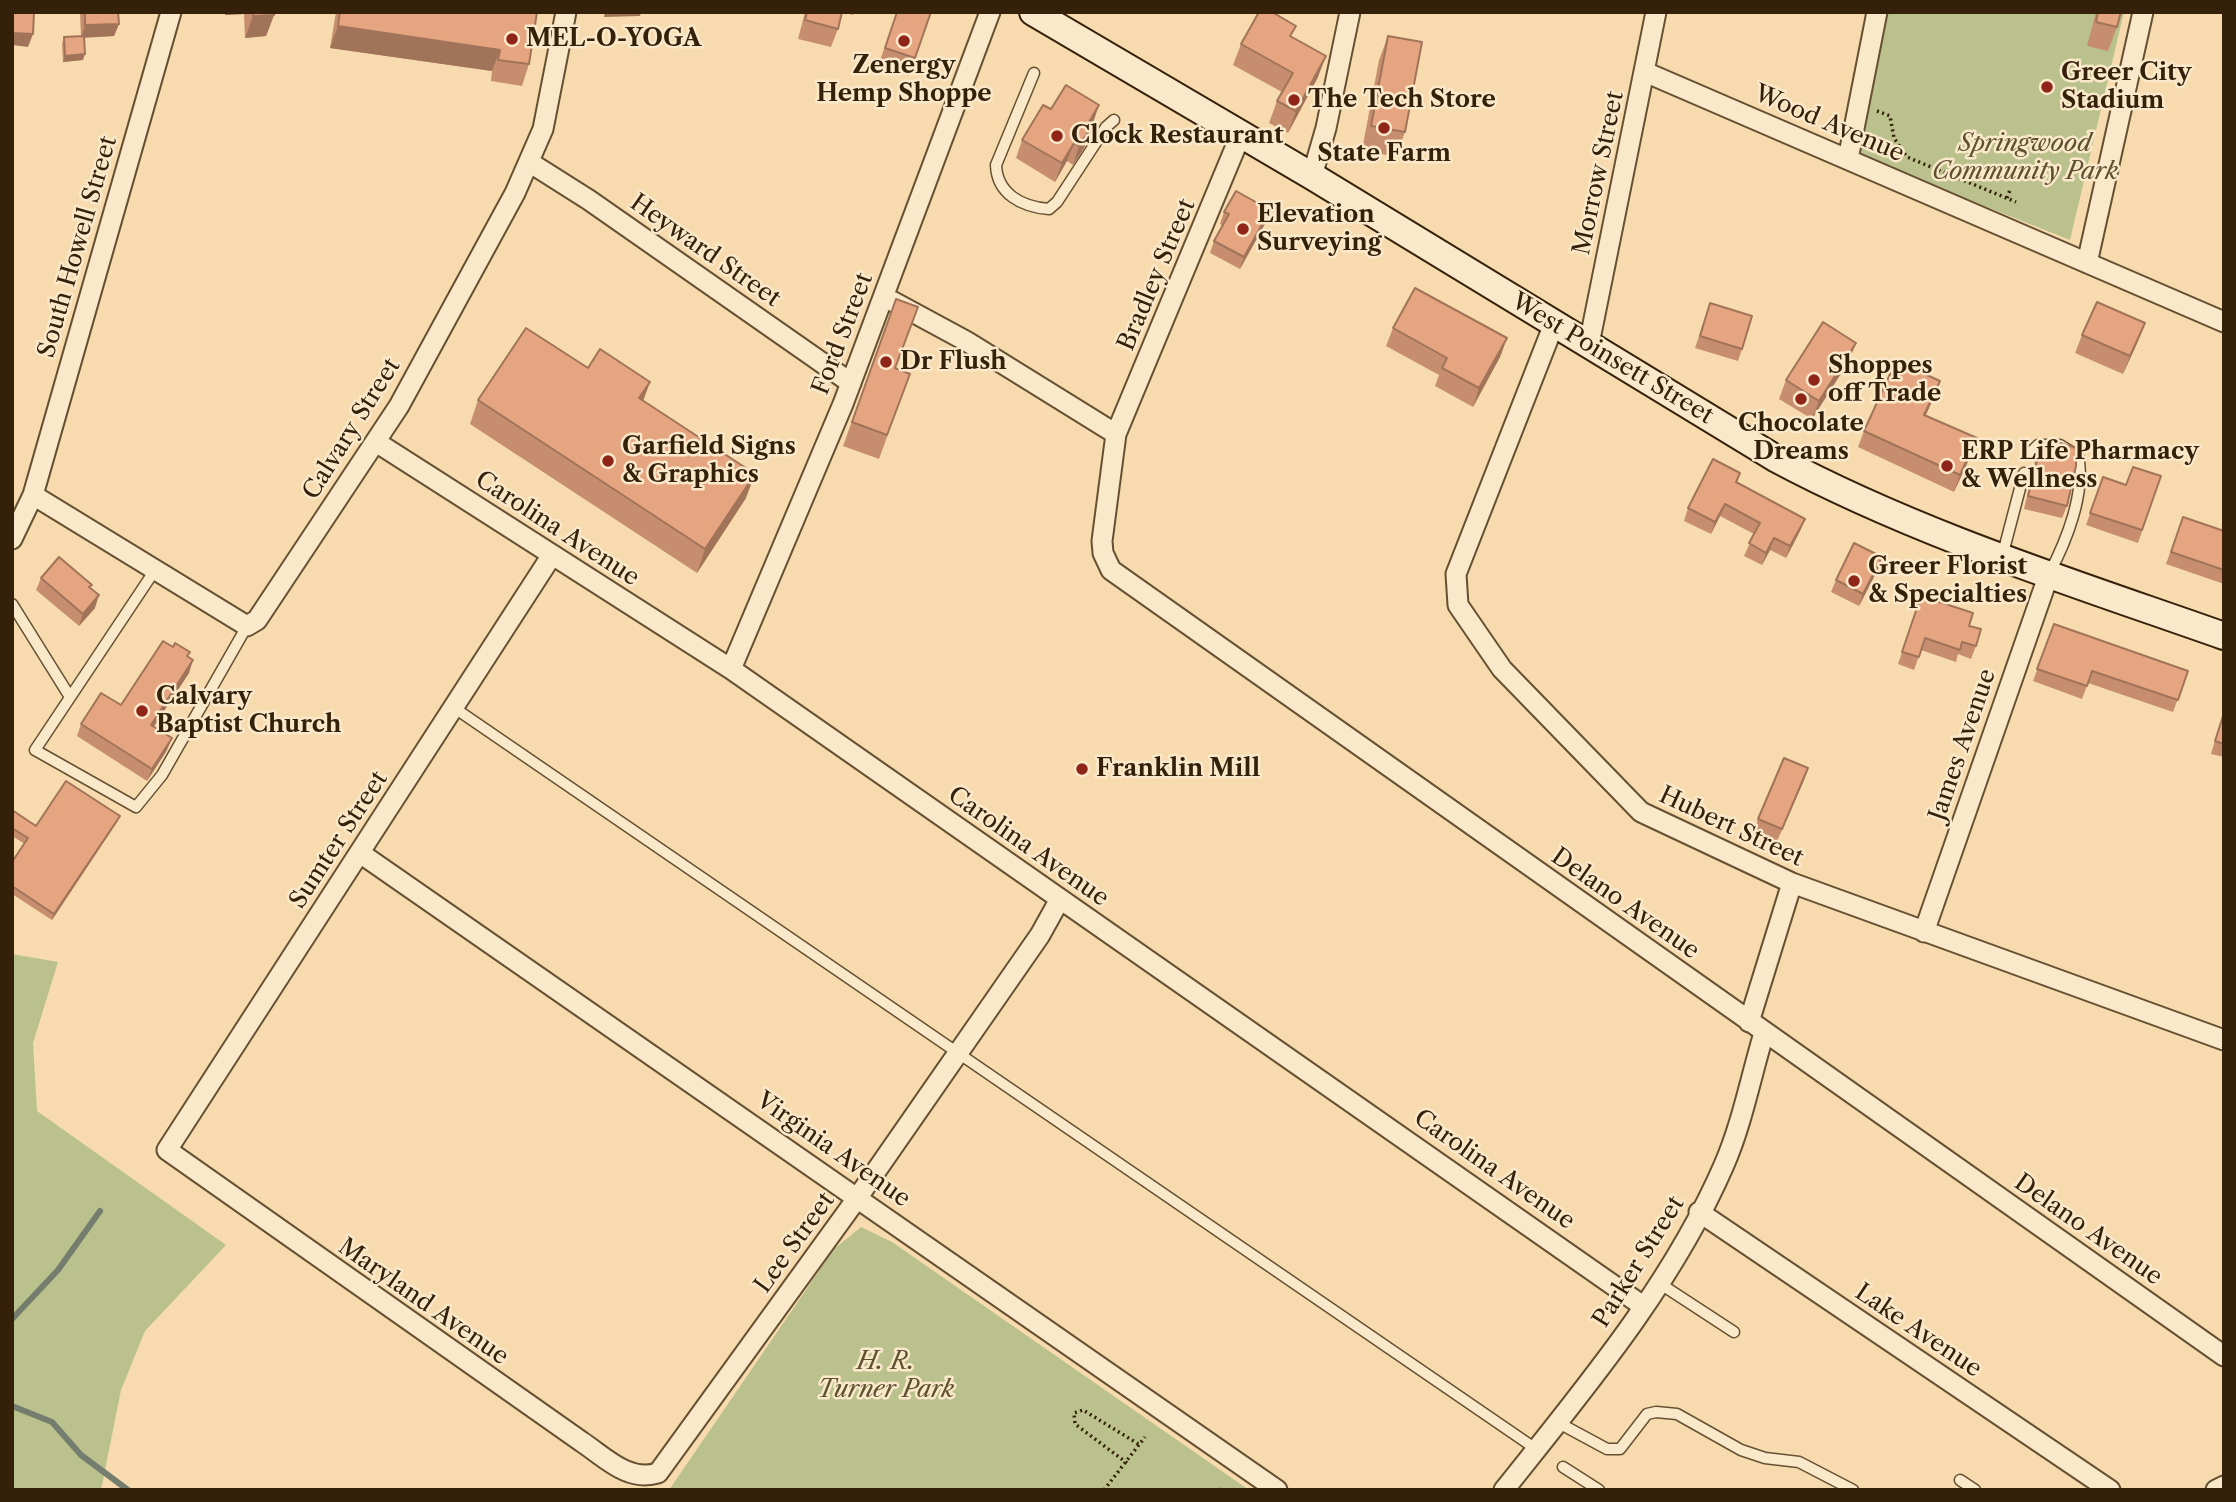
<!DOCTYPE html>
<html>
<head>
<meta charset="utf-8">
<style>
	body { margin:0 }
	#map { position:relative; width:2236px; height:1502px; overflow:hidden; background:#f7dbae; font-family:"Libre Caslon Text",serif }
	canvas { display:block }
	.frame { position:absolute; inset:0; border:14px solid #352109; pointer-events:none }
</style>
</head>
<body>
<div id="map">
<canvas width="2236" height="1502"></canvas>
<div class="frame"></div>
</div>
<script>
const ctx = document.querySelector('canvas').getContext('2d');
ctx.lineJoin = 'round';
function paint(path, color) {
  ctx.fillStyle = color;
  ctx.fill(path, 'evenodd');
}
function stroke(path, color, width, dash) {
  ctx.strokeStyle = color;
  ctx.lineWidth = width;
  ctx.lineCap = dash ? 'butt' : 'round';
  ctx.setLineDash(dash || []);
  ctx.stroke(path);
}
function write(font, color, halo, rows, align = 'center') {
  ctx.font = font + ' "Libre Caslon Text",serif';
  ctx.lineWidth = 5;
  ctx.setLineDash([]);
  ctx.textBaseline = 'middle';
  ctx.strokeStyle = halo;
  ctx.fillStyle = color;
  for (const [text, x, y, turn = 0] of rows) {
    ctx.save();
    ctx.translate(x, y);
    ctx.rotate((+turn || 0) * Math.PI / 180);
    ctx.textAlign = isNaN(turn) ? turn : align;
    if (halo) ctx.strokeText(text, 0, 0);
    ctx.fillText(text, 0, 0);
    ctx.restore();
  }
}
const green = new Path2D(`
	M1885,12H2124L2070,240L1856,155Z
	M12,954L58,962L33,1043L37,1111L226,1245L145,1331L121,1390L101,1490H12Z
	M861,1227L892,1242L1249,1490H669L834,1249Z`);
const stream = new Path2D(`
	M12,1319L58,1270L100,1211
	M12,1406L52,1422L81,1455L128,1490`);
const path = new Path2D(`
	M1877,111L1890,116L1894,138L1907,157L2016,202
	M2007,198L2010,190
	M1127,1463L1075,1424L1074,1413L1083,1410L1140,1445
	M1104,1490L1145,1437
	M1220,1490L1221,1488`);
const lane = new Path2D(`
	M1034,73L996,165C997,194 1022,207 1049,209L1057,202L1106,127L1114,120
	M2030,453L2038,445H2060L2078,456C2086,493 2066,542 2049,574
	M2002,557L2024,473
	M155,570L35,750L136,807L162,775L247,626
	M12,604L70,697
	M453,707L1536,1449
	M1659,1283L1734,1332
	M1557,1422L1607,1449H1620L1647,1414L1656,1412L1677,1414L1741,1450L1765,1458L1799,1462L1853,1490
	M1563,1467L1599,1490
	M1960,1480L1975,1490`);
const street = new Path2D(`
	M1645,72L2224,322
	M1241,134L1116,434L1102,541L1103,553L1111,570L2224,1356
	M1848,159L1877,12
	M529,162L589,200L851,383
	M1312,176L1326,128L1350,12
	M2087,263L2143,12
	M892,301L966,341L1116,434
	M1554,324L1456,574L1458,605L1502,669L1641,812L1792,883L2224,1040
	M1589,344L1656,12
	M376,442L731,669L1643,1306
	M33,495L247,626L257,620L399,406L515,193L543,129L566,12
	M12,539L33,495L171,12
	M552,555L167,1150L582,1442C606,1458 628,1482 658,1473L858,1197L1040,935L1060,899
	M731,669L843,404L990,12
	M360,853L1277,1490
	M1924,932L2049,574
	M1749,1022L1792,883
	M1699,1212L2110,1490
	M1504,1490C1585,1388 1672,1285 1724,1165C1742,1124 1751,1076 1764,1033
	M2216,1490L2224,1486`);
const secondary = new Path2D(`
	M1033,12L1312,176L1775,458C1917,534 2071,582 2224,636`);
const wall = new Path2D(`
	M80,12H118L119,24L114,36L84,37L83,60L63,62L62,44L64,37L81,36Z
	M225,12H274V15L266,36L245,38L244,14L225,15Z
	M336,12H537L529,64L522,86L491,81L492,71L330,48Z
	M805,12H842L838,29L831,47L798,39Z
	M842,12H854L853,15Z
	M897,12H931L909,76L878,66Z
	M2096,12H2121L2117,27L2108,51L2087,46Z
	M1388,36L1405,132L1396,157L1362,150L1379,60Z
	M1241,44L1318,77L1288,133L1269,123L1277,101L1282,92L1233,65Z
	M1051,109L1093,123L1089,129H1090L1084,148L1073,165L1067,161L1055,182L1016,158L1022,140Z
	M1224,212L1266,222L1240,269L1210,253L1214,241L1223,226L1220,224Z
	M896,299L895,368L910,374L879,459L843,446Z
	M1710,303L1742,349L1738,361L1695,348Z
	M1393,328L1507,338L1500,357L1473,407L1435,386L1439,375L1386,346Z
	M2082,335L2138,341L2123,374L2075,353Z
	M1849,361L1812,419L1779,399L1786,380Z
	M588,368L650,382L643,401L746,498L697,573L470,424L478,400Z
	M1934,397L1926,415L1977,438L1971,455L1954,492L1858,447L1864,431Z
	M2041,445L2067,506L2062,518L2024,509L2036,457Z
	M1740,473L1737,483L1805,519L1800,531L1786,558L1770,550L1762,565L1744,556L1754,534L1720,516L1711,534L1684,521L1688,508Z
	M2161,476L2138,543L2086,525L2103,477L2126,485Z
	M2183,517L2224,531V584L2166,564Z
	M1878,569L1859,606L1831,592L1836,580Z
	M41,578L95,608L79,626L36,590Z
	M1921,596L1969,626L1976,646L1971,659L1958,654L1956,662L1921,650L1914,670L1898,664Z
	M2054,624L2188,671L2173,712L2088,683L2082,699L2033,681Z
	M188,657L189,673L154,726L167,750L147,781L77,736L81,724L121,705Z
	M2224,710V757L2211,754Z
	M1804,780L1777,841L1754,831L1758,819Z
	M12,810L36,826L120,816L117,822L52,920L12,894V862L25,844L12,836Z`);
const shadedWall = new Path2D(`
	M226,12H244V14L225,15Z
	M605,12H641L640,16L604,17Z
	M274,15L266,36L245,38L253,16Z
	M119,24L114,36L81,38L85,25Z
	M338,26L500,50L492,71L330,48Z
	M12,33L33,34L28,47L12,45Z
	M85,54L83,60L63,62L65,56Z
	M1326,56L1318,77L1288,133L1296,111Z
	M1099,105L1093,123L1080,145L1086,127Z
	M1090,129L1084,148L1073,165L1079,146Z
	M1074,143L1067,161L1055,182L1062,163Z
	M1270,210L1266,222L1240,269L1244,257Z
	M2145,323L2138,341L2123,374L2130,356Z
	M1507,338L1500,357L1473,407L1479,388Z
	M1856,343L1849,361L1812,419L1819,401Z
	M1940,381L1934,397L1918,431L1924,415Z
	M650,382L641,406L639,398Z
	M1977,438L1971,455L1954,492L1960,475Z
	M755,474L746,498L697,573L705,549Z
	M1725,504L1720,516L1711,534L1715,522Z
	M1805,519L1800,531L1786,558L1790,546Z
	M1774,538L1770,550L1762,565L1766,553Z
	M1882,557L1878,569L1859,606L1863,594Z
	M99,595L95,608L79,626L83,614Z
	M193,660L189,673L147,737L151,725Z
	M172,738L167,750L147,781L152,769Z
	M1808,768L1804,780L1777,841L1782,829Z
	M120,816L117,822L52,920L54,914Z`);
const building = new Path2D(`
	M12,12H34L33,34L12,33Z
	M85,12H118L119,24L85,25Z
	M253,12H274V15L253,16Z
	M340,12H537L529,64L498,60L500,50L338,26Z
	M807,12H842L838,29L805,20Z
	M897,12H931L915,58L885,48Z
	M1259,12H1272L1296,26L1290,36L1326,56L1296,111L1277,101L1293,73L1241,44Z
	M2098,12H2121L2117,27L2096,22Z
	M84,36L85,54L65,56L64,37Z
	M1388,36L1422,42L1405,132L1371,126Z
	M1066,85L1099,105L1086,127L1090,129L1079,146L1074,143L1062,163L1022,140L1043,105L1051,109Z
	M1236,191L1270,210L1244,257L1214,241L1229,214L1224,212Z
	M1415,288L1507,338L1479,388L1442,368L1447,358L1393,328Z
	M896,299L918,307L895,368L910,374L887,435L852,422Z
	M2097,302L2145,323L2130,356L2082,335Z
	M1710,303L1752,316L1742,349L1700,336Z
	M1823,322L1856,343L1819,401L1786,380Z
	M526,328L588,368L600,349L650,382L639,398L755,474L705,549L478,400Z
	M1896,361L1940,381L1924,415L1977,438L1960,475L1864,431Z
	M2051,440L2076,448V466L2067,506L2028,496L2041,445Z
	M1713,459L1740,473L1736,482L1805,519L1790,546L1774,538L1766,553L1749,543L1760,523L1725,504L1715,522L1688,508Z
	M2133,467L2161,476L2142,530L2090,513L2103,477L2126,485Z
	M2183,517L2224,531V570L2171,552Z
	M1854,543L1882,557L1863,594L1836,580Z
	M59,557L92,585L89,587L99,595L83,614L41,578Z
	M1921,596L1973,613L1969,626L1981,629L1976,646L1962,642L1960,650L1925,638L1919,657L1902,652Z
	M2054,624L2188,671L2178,700L2092,671L2087,686L2037,669Z
	M163,641L173,647L175,643L190,652L187,656L193,660L151,725L172,738L152,769L81,724L101,693L121,705Z
	M2224,713V744L2215,741Z
	M1784,758L1808,768L1782,829L1758,819Z
	M66,781L120,816L54,914L12,886V862L28,838L12,828V810L36,826Z`);
const markers = [
	[512,39,7,"#8f2418"],
	[904,41,7,"#8f2418"],
	[2047,87,7,"#8f2418"],
	[1294,100,7,"#8f2418"],
	[1384,128,7,"#8f2418"],
	[1057,136,7,"#8f2418"],
	[1243,229,7,"#8f2418"],
	[886,362,7,"#8f2418"],
	[1814,380,7,"#8f2418"],
	[1801,399,7,"#8f2418"],
	[608,461,7,"#8f2418"],
	[1947,466,7,"#8f2418"],
	[1854,581,7,"#8f2418"],
	[142,711,7,"#8f2418"],
	[1082,769,7,"#8f2418"]
];
const poiNames = [
	["MEL-O-YOGA",526,39],
	["Zenergy",904,66,"center"],
	["Hemp Shoppe",904,94,"center"],
	["Greer City",2061,73],
	["Stadium",2061,101],
	["The Tech Store",1308,100],
	["Clock Restaurant",1071,136],
	["State Farm",1384,154,"center"],
	["Elevation",1257,215],
	["Surveying",1257,243],
	["Dr Flush",900,362],
	["Shoppes",1828,366],
	["off Trade",1828,394],
	["Chocolate",1801,424,"center"],
	["Dreams",1801,452,"center"],
	["Garfield Signs",622,447],
	["& Graphics",622,475],
	["ERP Life Pharmacy",1961,452],
	["& Wellness",1961,480],
	["Greer Florist",1868,567],
	["& Specialties",1868,595],
	["Calvary",156,697],
	["Baptist Church",156,725],
	["Franklin Mill",1096,769]
];
const streetNames = [
	["Wood Avenue",1829,124,23],
	["Morrow Street",1599,173,-78],
	["South Howell Street",78,247,-74],
	["Heyward Street",705,251,35],
	["Bradley Street",1157,275,-67],
	["Ford Street",843,334,-69],
	["West Poinsett Street",1612,359,31],
	["Calvary Street",352,429,-58],
	["Carolina Avenue",557,529,33],
	["James Avenue",1963,745,-71],
	["Hubert Street",1731,827,25],
	["Sumter Street",339,840,-57],
	["Carolina Avenue",1028,847,35],
	["Delano Avenue",1625,904,35],
	["Virginia Avenue",833,1150,35],
	["Carolina Avenue",1494,1170,35],
	["Delano Avenue",2088,1230,35],
	["Lee Street",795,1243,-54],
	["Parker Street",1639,1262,-58],
	["Maryland Avenue",423,1302,35],
	["Lake Avenue",1918,1331,34]
];
const parkNames = [
	["Springwood",2025,144],
	["Community Park",2025,172],
	["H. R.",886,1362],
	["Turner Park",886,1390]
];
paint(green, '#bac18c');
stroke(stream, '#747d6e', 6);
stroke(lane, '#665032', 13);
stroke(street, '#665032', 23);
stroke(secondary, '#352109', 30);
stroke(path, '#352109', 3.5, [2, 3.5]);
stroke(lane, '#fae8ca', 10);
stroke(street, '#fae8ca', 19);
stroke(secondary, '#fae8ca', 26);
paint(wall, '#c68e6f');
paint(shadedWall, '#a1745a');
paint(building, '#e6a581');
stroke(building, '#a1745a', 2);
for (const [x, y, r, color] of markers) {
  const dot = new Path2D();
  dot.arc(x, y, r, 0, 2 * Math.PI);
  ctx.fillStyle = color;
  ctx.fill(dot);
  stroke(dot, '#fae8ca', 2.5);
}
write('bold 24px', '#352109', '#fae8ca', poiNames, 'left');
write('24px', '#352109', '#fae8ca', streetNames);
write('italic 24px', '#5d5130', '#fae8ca', parkNames);
</script>
</body>
</html>
